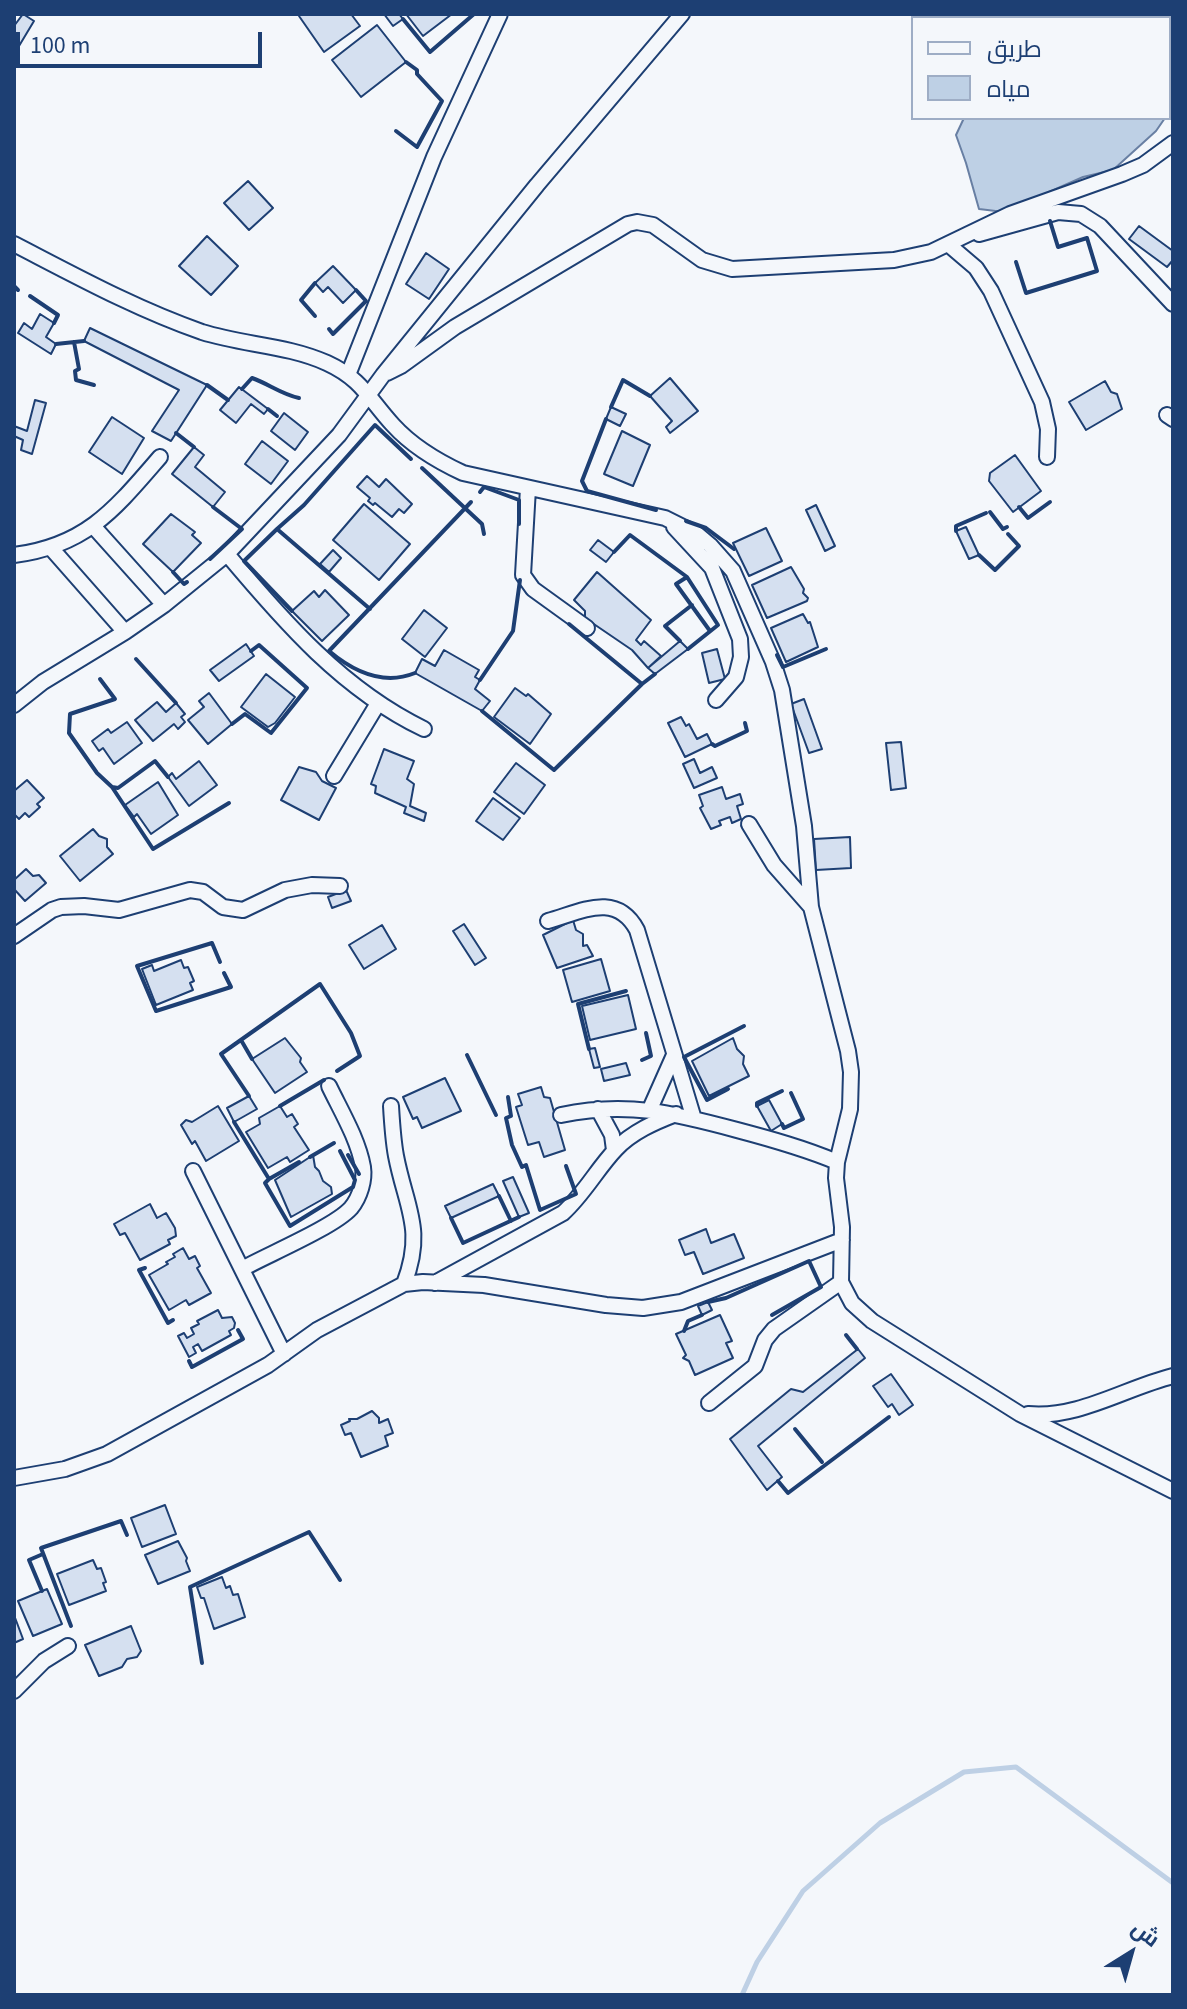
<!DOCTYPE html>
<html>
<head>
<meta charset="utf-8">
<style>
	body { margin:0 }
	#map { position:relative; width:1187px; height:2009px; overflow:hidden; background:#f4f7fb; font-family:"Source Sans 3",Cairo,sans-serif }
	canvas { display:block }
	.frame { position:absolute; inset:0; border:16px solid #1d3f73; pointer-events:none }
	.legend { position:absolute; left:911px; top:16px; width:260px; height:104px; box-sizing:border-box; background:#f4f7fb; border:2px solid #9eadc5; margin:0; padding:10px 14px; list-style:none; font-size:24px; color:#1d3f73 }
	.legend li { display:flex; align-items:center; gap:16px; height:40px }
	.legend b { width:40px; border:2px solid #9eadc5 }
	.north { position:absolute; left:1091px; top:1913px; width:80px; height:80px; -webkit-text-stroke:6px #f4f7fb; paint-order:stroke; rotate:37deg; font-size:22px; font-weight:700; line-height:32px; text-align:center; color:#1d3f73 }
	.north::after { content:''; display:block; margin:auto; width:28px; height:36px; background:#1d3f73; clip-path:polygon(50% 0,100% 100%,50% 72%,0 100%) }
	.scale { position:absolute; left:16px; top:32px; width:246px; height:36px; box-sizing:border-box; border:4px solid #1d3f73; border-top:0; padding-left:10px; font-size:24px; line-height:28px; white-space:nowrap; color:#1d3f73; -webkit-text-stroke:6px #f4f7fb; paint-order:stroke }
</style>
</head>
<body>
<div id="map">
<canvas width="1187" height="2009"></canvas>
<div class="frame"></div>
<ul class="legend">
<li><b style="height:10px;background:#f4f7fb"></b>طريق</li>
<li><b style="height:22px;background:#bed0e5"></b>مياه</li>
</ul>
<div class="north">ش</div>
<div class="scale">100 m</div>
</div>
<script>
const ctx = document.querySelector('canvas').getContext('2d');
ctx.lineJoin = 'round';
function paint(path, color) {
  ctx.fillStyle = color;
  ctx.fill(path, 'evenodd');
}
function stroke(path, color, width, dash) {
  ctx.strokeStyle = color;
  ctx.lineWidth = width;
  ctx.lineCap = dash ? 'butt' : 'round';
  ctx.setLineDash(dash || []);
  ctx.stroke(path);
}
const water = new Path2D(`
	M964,118H1165L1156,131L1113,170L1083,177L1004,212L979,209L966,163L956,135Z`);
const stream = new Path2D(`
	M742,1995L757,1962L803,1891L880,1823L964,1772L1016,1767L1173,1883`);
const building = new Path2D(`
	M23,14L34,21L16,51L14,50V26Z
	M301,14H351L360,26L324,52L299,16Z
	M384,14H399L403,19L393,26Z
	M406,14H452L423,36Z
	M377,25L406,62L361,97L332,60Z
	M248,181L273,208L249,230L224,203Z
	M1139,226L1173,251V260L1167,267L1129,239Z
	M207,236L238,266L211,295L179,266Z
	M426,253L449,269L429,299L406,284Z
	M333,266L356,290L343,303L328,287L323,292L315,283Z
	M40,314L54,323L46,337L56,344L51,354L18,333L24,323L32,329Z
	M90,328L207,385L171,441L152,431L179,390L84,341Z
	M670,378L698,411L670,433L666,427L672,421L650,396Z
	M1105,381L1111,392L1117,394L1122,409L1086,430L1069,402Z
	M239,387L268,409L264,414L251,404L236,423L220,410Z
	M35,400L46,403L32,454L21,450L23,440L14,436V426L27,431Z
	M611,407L626,414L620,426L606,419Z
	M284,413L308,432L295,450L271,431Z
	M112,417L144,438L122,474L89,452Z
	M622,431L650,445L633,486L604,474Z
	M262,441L288,461L271,484L245,464Z
	M194,447L204,455L195,467L225,492L213,507L172,474Z
	M1015,455L1041,491L1013,512L989,481L990,473Z
	M367,476L379,487L386,479L412,504L404,513L399,509L392,517L375,503L373,505L368,501L370,498L357,487Z
	M364,504L410,544L379,580L333,540Z
	M816,505L835,546L825,551L806,510Z
	M171,514L195,532L192,535L201,543L173,572L143,544Z
	M966,527L979,555L969,559L956,531Z
	M766,528L782,561L749,576L733,543Z
	M598,540L614,552L606,562L590,550Z
	M333,550L341,558L329,572L320,564Z
	M791,567L804,589L803,593L808,598L807,601L767,618L752,585Z
	M597,572L651,620L636,640L641,645L644,641L661,656L648,668L632,650L585,618V611L574,600Z
	M325,590L349,615L322,641L292,611L314,591L319,597Z
	M424,610L447,628L425,657L402,639Z
	M803,614L808,623L810,622L818,647L786,662L771,628Z
	M680,641L688,649L655,674L648,668Z
	M246,644L254,656L219,681L210,670Z
	M717,649L725,679L709,683L702,653Z
	M444,650L479,670L475,677L480,680L475,689L490,701L482,711L415,673L422,659L435,666Z
	M266,674L295,697L275,723L268,727L241,707Z
	M515,688L526,696L528,694L551,714L530,744L494,717Z
	M209,693L232,724L208,744L188,720L204,707L199,701Z
	M804,699L822,749L809,753L791,704Z
	M157,702L166,712L176,703L185,714L181,717L185,722L178,729L174,724L153,741L135,720Z
	M681,717L686,726L689,724L697,739L707,734L712,744L685,757L668,723Z
	M127,722L142,743L114,764L103,748L99,751L92,741L108,729L111,733Z
	M901,742L906,788L891,790L886,743Z
	M384,749L414,761L407,779L414,784L410,806L426,813L424,821L404,813L406,807L375,793L376,786L371,784Z
	M694,759L700,773L712,767L717,778L694,788L683,764Z
	M199,761L217,785L189,806L168,777L172,773L176,779Z
	M516,763L545,785L524,814L494,792Z
	M299,767L316,772L322,781L336,788L319,820L281,800Z
	M27,780L44,798L37,804L40,807L29,817L25,813L19,819L14,814V791Z
	M158,782L178,815L151,834L137,814L134,817L125,805Z
	M722,787L726,799L740,794L743,804L737,806L741,819L732,823L730,817L719,821L721,825L711,829L700,808L703,806L699,795Z
	M493,798L520,818L503,840L476,821Z
	M93,829L99,836L107,839V847L113,854L80,881L60,856Z
	M850,837L851,868L816,870L814,839Z
	M26,869L33,876L39,875L46,883L25,901L14,889V880Z
	M346,890L351,901L332,908L328,897Z
	M573,920L576,930L583,934V946L587,945L593,956L557,968L543,935Z
	M464,924L486,958L475,965L453,931Z
	M382,925L396,949L364,969L349,945Z
	M601,959L610,991L572,1002L563,970Z
	M181,960L184,968L188,967L194,981L190,983L193,990L156,1005L142,969L152,965L154,971Z
	M628,995L636,1029L590,1040L582,1006Z
	M285,1038L301,1058L300,1062L307,1072L275,1093L252,1059Z
	M733,1038L737,1049L744,1056L743,1064L749,1076L709,1096L692,1061Z
	M595,1048L600,1067L594,1068L589,1049Z
	M626,1063L630,1075L604,1081L601,1069Z
	M445,1078L461,1111L422,1128L417,1117L413,1119L403,1097Z
	M541,1087L544,1097L550,1098L565,1150L544,1157L539,1142L528,1145L516,1107L522,1105L518,1094Z
	M249,1096L257,1109L234,1122L227,1108Z
	M769,1100L782,1124L771,1131L757,1106Z
	M218,1106L239,1141L206,1161L195,1141L192,1144L181,1125L186,1120L192,1122Z
	M280,1106L287,1117L292,1114L298,1124L294,1127L309,1150L290,1162L287,1157L268,1168L246,1132L260,1124L259,1118Z
	M313,1155L315,1167L319,1171L323,1181L331,1187L332,1194L291,1217L275,1180Z
	M513,1177L529,1213L519,1217L503,1181Z
	M493,1184L499,1196L451,1218L445,1206Z
	M150,1204L157,1218L166,1213L175,1228L176,1236L168,1240L170,1244L140,1260L125,1233L120,1235L114,1224Z
	M706,1229L711,1243L734,1234L744,1258L703,1274L694,1252L685,1255L679,1240Z
	M183,1248L189,1259L195,1256L200,1266L197,1268L211,1293L189,1305L186,1300L169,1310L149,1275L168,1264L166,1262L175,1257L173,1254Z
	M708,1302L712,1310L702,1315L698,1306Z
	M218,1310L222,1318L232,1317L235,1323L234,1328L229,1331L231,1335L202,1351L198,1344L193,1347L196,1353L189,1357L178,1336L184,1333L187,1338L194,1334L191,1328L199,1324L197,1321Z
	M720,1315L732,1341L726,1343L733,1358L695,1375L689,1361L683,1358L686,1355L676,1334Z
	M858,1349L865,1358L758,1446L782,1477L767,1490L730,1439L791,1389L803,1392Z
	M891,1374L913,1405L899,1415L892,1404L888,1407L873,1386Z
	M372,1411L379,1418V1423L388,1419L393,1433L385,1436L388,1446L361,1457L351,1433L345,1435L341,1425L350,1421L349,1419H357Z
	M165,1505L176,1534L142,1547L131,1518Z
	M178,1541L187,1558L186,1561L190,1571L158,1584L145,1555Z
	M93,1560L97,1569L101,1568L106,1582L103,1583L106,1591L69,1605L57,1574Z
	M222,1577L226,1588L230,1586L233,1595L238,1594L245,1617L214,1629L204,1598H201L197,1587Z
	M47,1589L62,1624L33,1636L18,1601Z
	M14,1615L23,1639L14,1643Z
	M131,1626L141,1651L137,1657L127,1659L122,1667L99,1676L85,1645Z`);
const street = new Path2D(`
	M1156,14L1161,18
	M1169,25L1173,29
	M979,234L1058,212L1081,214L1100,226L1173,304
	M14,244C76,276 136,309 202,332C243,345 287,345 327,363C362,379 369,399 393,425C413,447 437,461 463,473L665,518L697,534L710,545L733,571L773,662L782,690L804,826L811,907L848,1051L851,1072L850,1109L837,1162L836,1178L842,1227L841,1282L852,1303L872,1321L1020,1414L1173,1491
	M949,245L976,268L991,291L1042,402L1048,429L1047,457
	M387,373L401,366L455,327L628,224L637,222L653,225L702,260L732,269L894,260L931,252L1010,214L1122,174L1143,165L1173,143
	M348,375L434,157L500,14
	M1167,415L1173,419
	M528,488L523,575L533,589L587,628
	M94,527L164,605
	M674,527L712,568L740,639L741,657L736,677L716,700
	M51,548L125,632
	M227,554C284,622 343,690 424,729
	M14,555C86,546 115,509 160,457
	M14,705L43,682L125,632L164,605L227,554L339,435L383,375L537,185L682,14
	M334,776L377,705
	M749,824L774,865L811,907
	M548,921C581,912 616,891 637,930L694,1119
	M14,936L52,910L61,907L84,906L119,910L190,890L203,892L223,907L243,910L285,890L312,885L340,886
	M391,1106C392,1123 393,1140 396,1156C406,1208 425,1229 404,1284
	M598,1109L612,1135L614,1150
	M650,1109L674,1055
	M561,1115C626,1101 674,1113 737,1130C771,1139 804,1148 837,1162
	M193,1171L284,1354
	M242,1269C267,1255 334,1227 351,1208C360,1197 365,1180 363,1167C358,1139 341,1111 329,1086
	M435,1283L563,1213C584,1194 597,1169 616,1149C632,1132 655,1122 676,1114
	M709,1403L755,1366L765,1340L774,1329L841,1282
	M1028,1414C1078,1419 1125,1388 1173,1376
	M14,1478L65,1469L107,1454L268,1365L317,1330L404,1284L423,1282L484,1285L606,1305L643,1308L681,1302L842,1240
	M14,1691L44,1661L68,1646`);
const wall = new Path2D(`
	M1168,14L1173,18
	M403,19L430,52L474,14
	M396,131L417,147L442,101L417,74V70L406,62
	M1016,262L1026,293L1097,271L1087,238L1058,247L1050,221
	M315,283L301,300L315,316
	M14,286L18,290
	M30,296L58,315L54,323
	M329,329L333,334L366,301L356,290
	M74,342L79,369L75,371L76,380L94,385
	M56,344L84,341
	M207,385L228,400
	M242,389L252,378C269,384 281,394 299,398
	M611,407L623,380L650,396
	M268,409L277,416
	M606,419L582,481L587,491L656,510
	M176,433L194,447
	M422,468L482,524L484,534
	M480,492L484,487L519,500V524
	M1019,507L1028,518L1050,502
	M990,512L1003,529L1007,527
	M686,521L706,528L734,549
	M277,529L304,505L375,425L411,459
	M956,531V526L986,513
	M614,552L630,535L687,577L718,625L688,649
	M979,555L995,570L1019,546L1008,534
	M210,559L242,529L213,507
	M173,572L184,584L187,582
	M687,577L676,584L710,631
	M292,611L244,561L277,529L370,609
	M569,624L642,684
	M680,641L665,626L692,605
	M777,655L783,667L826,649
	M136,659L176,703
	M415,673C383,686 354,672 329,651L471,502
	M100,679L115,699L70,714L69,733L97,773L112,787L153,849L229,803
	M480,680L513,631L520,580
	M482,711L554,770L642,684L655,674
	M232,724L245,714L271,733L307,688L259,645L251,651
	M712,744L715,746L747,731L745,723
	M112,787L118,788L155,761L168,777
	M220,962L212,943L137,966L156,1011L231,987L224,973
	M241,1040L252,1059
	M589,1049L578,1004L626,991
	M467,1055L496,1115
	M642,1060L651,1056L646,1033
	M728,1089L707,1100L684,1057L744,1026
	M249,1096L221,1054L320,984L351,1033L360,1056L337,1071
	M508,1097L511,1116L506,1118L512,1145L522,1167L526,1165L540,1210L576,1194L566,1166
	M280,1106L324,1080
	M757,1106V1103L782,1091
	M234,1122L269,1179L299,1162
	M782,1124L784,1128L803,1119L791,1093
	M348,1155L359,1174
	M310,1157L334,1143
	M269,1179L265,1183L290,1226L353,1187L355,1180L340,1151
	M499,1196L511,1221
	M451,1218L463,1243L519,1217
	M145,1268L139,1270L168,1323L173,1320
	M708,1302L726,1298L809,1261L821,1287L772,1315
	M684,1331L688,1321L702,1315
	M846,1335L857,1349
	M189,1361L192,1367L243,1339L238,1330
	M795,1429L822,1462
	M778,1481L788,1493L889,1417
	M42,1591L29,1560L43,1554
	M71,1626L41,1548L121,1521L127,1535
	M202,1663L190,1587L309,1532L340,1580`);
paint(water, '#bed0e5');
stroke(water, '#687fa3', 2);
stroke(stream, '#bed0e5', 5);
paint(building, '#d5e0f0');
stroke(building, '#1d3f73', 2);
stroke(street, '#1d3f73', 18);
stroke(street, '#f4f7fb', 14);
stroke(wall, '#1d3f73', 4);
</script>
</body>
</html>
